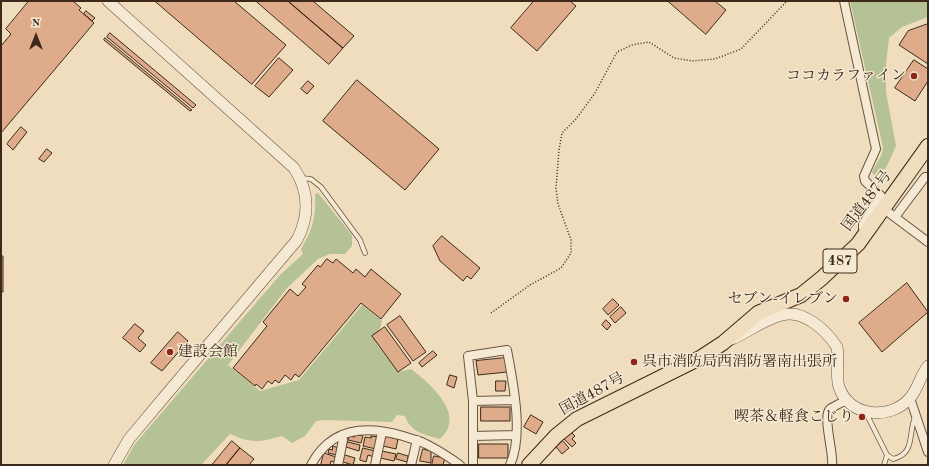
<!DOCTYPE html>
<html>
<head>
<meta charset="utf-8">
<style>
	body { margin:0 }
	#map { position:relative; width:929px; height:466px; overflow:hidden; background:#f0ddbd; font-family:"Old Standard TT",serif }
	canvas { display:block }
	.frame { position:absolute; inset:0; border:2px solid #3c2919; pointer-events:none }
	.north { position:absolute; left:16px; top:16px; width:40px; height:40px; -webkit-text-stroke:3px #f5e9d4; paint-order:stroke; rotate:0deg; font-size:11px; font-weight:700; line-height:16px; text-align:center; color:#3c2919 }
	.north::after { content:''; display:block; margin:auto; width:14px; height:18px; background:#3c2919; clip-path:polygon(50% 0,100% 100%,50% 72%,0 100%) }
</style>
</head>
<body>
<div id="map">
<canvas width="929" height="466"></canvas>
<div class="frame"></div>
<div class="north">N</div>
</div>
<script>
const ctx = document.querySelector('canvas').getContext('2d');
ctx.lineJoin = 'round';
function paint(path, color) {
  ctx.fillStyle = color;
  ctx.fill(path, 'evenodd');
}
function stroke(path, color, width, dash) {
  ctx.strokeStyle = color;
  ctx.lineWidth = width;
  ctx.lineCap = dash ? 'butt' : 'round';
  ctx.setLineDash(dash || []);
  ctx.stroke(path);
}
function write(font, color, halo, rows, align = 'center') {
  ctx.font = font + ' "Old Standard TT","Noto Serif JP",serif';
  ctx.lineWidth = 3;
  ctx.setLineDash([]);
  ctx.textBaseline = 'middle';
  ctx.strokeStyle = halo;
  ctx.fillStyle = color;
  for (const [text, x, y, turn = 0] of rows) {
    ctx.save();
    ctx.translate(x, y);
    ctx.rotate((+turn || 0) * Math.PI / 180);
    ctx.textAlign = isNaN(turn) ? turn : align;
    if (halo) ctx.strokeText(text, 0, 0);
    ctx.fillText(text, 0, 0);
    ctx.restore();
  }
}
const green = new Path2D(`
	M850,1H928V17L902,27L889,38L886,64V92L896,146L886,168L874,175L872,172L882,154L883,147Z
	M318,193L352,235V246L345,254H330L318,259L287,288L228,365L260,391L299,380L362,305L382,321L376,343L398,372L411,369C431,384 467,416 440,439C425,435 410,432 405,416L397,415L392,422L324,420L316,421L305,436L292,443L282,436C259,442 253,444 230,434L201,465H123L135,444L158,417L280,275L303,254L301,249C313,229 316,217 315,194Z`);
const building = new Path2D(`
	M29,1H73L81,8L79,10L94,23L1,133V46L11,34L6,29Z
	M155,1H234L286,45L252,84Z
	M256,1H288L343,48L329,64Z
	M288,1H313L354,36L343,48Z
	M534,1H570L576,6L537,51L511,28Z
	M668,1H715L726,10L706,34Z
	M86,11L95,18L92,21L84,14Z
	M928,24V64L899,45L908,31Z
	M110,33L196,105L193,108L107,37Z
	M105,38L192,110L190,111L104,40Z
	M279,58L293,70L269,97L255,86Z
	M914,60L928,69V81L915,101L895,88Z
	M357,80L439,149L405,190L323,121Z
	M308,81L314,86L307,94L301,89Z
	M21,127L27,132L13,150L7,144Z
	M47,149L52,153L44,162L39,159Z
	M442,236L480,268L471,279L467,276L463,281L440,261L433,246Z
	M1,256H3V292H1Z
	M327,259L333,263L336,259L353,273L356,269L365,277L371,269L401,294L381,319L361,303L299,377L295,374L291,380L285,375L279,383L275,380L272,384L268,381L262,389L256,384L255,386L233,368L267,326L263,322L290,289L298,296L306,287L302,284L318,265L320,267Z
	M907,283L928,312L882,352L859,323Z
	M613,299L619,305L608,315L603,309Z
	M621,307L626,313L615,323L610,317Z
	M400,316L426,352L413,361L387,325Z
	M606,320L611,325L607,330L602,325Z
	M135,324L144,331L138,338L146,345L140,352L123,338Z
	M385,327L411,363L398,372L372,336Z
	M178,332L188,341L162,371L151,363Z
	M433,351L437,355L422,367L419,363Z
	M505,358L507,372L478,375L476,361Z
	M450,375L457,377L454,388L447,385Z
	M496,381H506L505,391H496Z
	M481,407H510V421H481Z
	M531,415L543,422L536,434L524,427Z
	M570,431L575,436L572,439L576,443L572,447L563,438Z
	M355,434L363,436L361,443L348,440L349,436L354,437Z
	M371,436L379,437L376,449L363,446L365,437L371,438Z
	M385,436L398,439L396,449L383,446Z
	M232,441L240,448L226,465H212Z
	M563,441L569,448L562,454L556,447Z
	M348,442L360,445L359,451L346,447Z
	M479,444H508V458H479Z
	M333,446L339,448L337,455L328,453L329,449L332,450Z
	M240,448L254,459L249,465H226Z
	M363,448L375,451L374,457L368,455L366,462L360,460Z
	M423,449L431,451V463L420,461Z
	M382,451L396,454L394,461L380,458Z
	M324,453L336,457L335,462L331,461L330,465H321Z
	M398,453L408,456L407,462L396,459Z
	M345,455L355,458L353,465L343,462Z
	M434,456L445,458L443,465H432Z`);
const path = new Path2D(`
	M491,313L530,285L561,268L571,253V240L558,204L556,188L559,150L562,133L576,119L595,93L617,52L632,45L649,42L674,58L692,61L715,59L741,49L787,1`);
const service = new Path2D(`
	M301,178L311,179L321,187L360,240L365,253
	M866,413L887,455L884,465
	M887,455L893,459C917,453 907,432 916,415`);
const minor = new Path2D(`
	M844,1L876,149L864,176L865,181L881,196L863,224V228L867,232
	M884,209L928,242
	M895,217L925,177H928
	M910,398L928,452
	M473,401L515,400
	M473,436L516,435
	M311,465C331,427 366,425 403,436C411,439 419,440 426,444C438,450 449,457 460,465
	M338,465L343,440L342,435
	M375,465L382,432
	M411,465L417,440
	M473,465V401L468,356L507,350C513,382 524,435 510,465
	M832,465C834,453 822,416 830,409C834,406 841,403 847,400`);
const tertiary = new Path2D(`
	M108,1L294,168C309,191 310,215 297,240L165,396L129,439L114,465
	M732,339C748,332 765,319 782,315C803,309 826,330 837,347C840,360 835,374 839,387C849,417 890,421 910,398C918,389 920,376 928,366`);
const trunk = new Path2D(`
	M529,465L556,436L577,419L700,358L723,343L758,313L801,295L822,278L858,244L928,146`);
const markers = [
	[914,76,4,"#8f2418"],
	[846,299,4,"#8f2418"],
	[170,352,4,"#8f2418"],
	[634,362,4,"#8f2418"],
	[862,417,4,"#8f2418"]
];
const shields = [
	[840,261,34]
];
const shieldNames = [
	["487",840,261]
];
const poiNames = [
	["ココカラファイン",906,76],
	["セブン-イレブン",838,299],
	["建設会館",178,352,"left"],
	["呉市消防局西消防署南出張所",642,362,"left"],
	["喫茶＆軽食こじり",854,417]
];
const streetNames = [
	["国道487号",867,201,-53],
	["国道487号",592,394,-29]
];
paint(green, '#b5c295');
paint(building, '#deab8b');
stroke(building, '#3c2919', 1);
stroke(service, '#695642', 5.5);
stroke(minor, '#695642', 10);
stroke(tertiary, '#695642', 12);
stroke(trunk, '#3c2919', 16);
stroke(path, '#3c2919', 1.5, [1, 2]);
stroke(service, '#f5e9d4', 4);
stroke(minor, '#f5e9d4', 8);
stroke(tertiary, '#f5e9d4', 11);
stroke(trunk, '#f0ddbd', 14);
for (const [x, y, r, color] of markers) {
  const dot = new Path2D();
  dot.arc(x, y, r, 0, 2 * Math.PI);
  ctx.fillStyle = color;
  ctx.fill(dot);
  stroke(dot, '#f5e9d4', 1.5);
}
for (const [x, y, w] of shields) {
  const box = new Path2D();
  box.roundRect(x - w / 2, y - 12, w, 24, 3);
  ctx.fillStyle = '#f5e9d4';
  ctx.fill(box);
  stroke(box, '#3c2919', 1);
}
write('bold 14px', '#3c2919', null, shieldNames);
write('15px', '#3c2919', '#f5e9d4', poiNames, 'right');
write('15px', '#3c2919', '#f5e9d4', streetNames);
</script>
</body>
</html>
